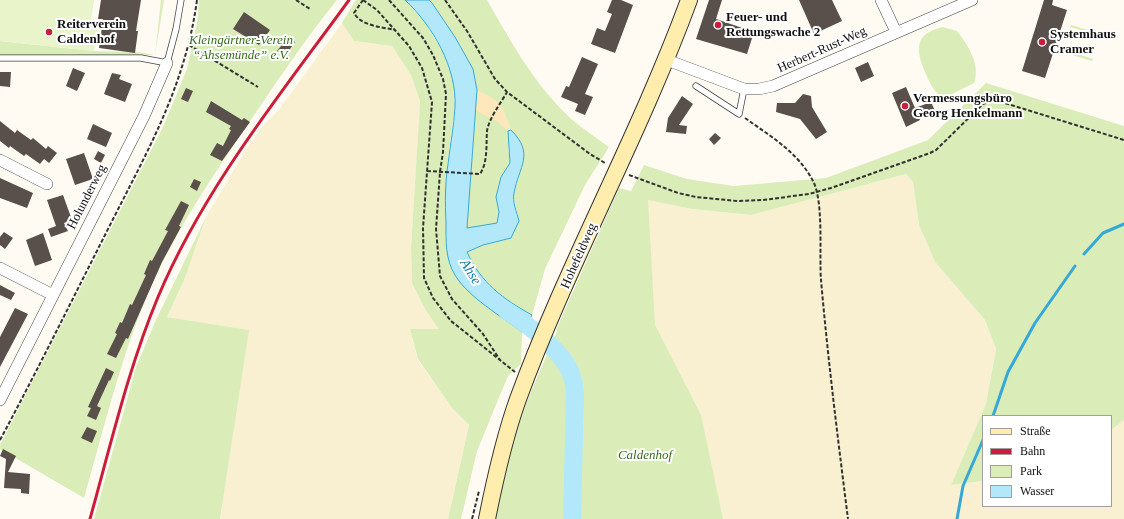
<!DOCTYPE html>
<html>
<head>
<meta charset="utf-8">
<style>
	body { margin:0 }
	#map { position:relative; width:1124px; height:519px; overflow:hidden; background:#fffbf3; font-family:"Times New Roman",serif }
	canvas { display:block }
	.legend { position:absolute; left:982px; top:415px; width:130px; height:92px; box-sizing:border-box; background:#fff; border:1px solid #9f9f9f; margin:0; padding:5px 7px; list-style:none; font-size:12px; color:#101010 }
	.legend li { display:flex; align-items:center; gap:8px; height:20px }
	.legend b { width:20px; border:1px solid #9f9f9f }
</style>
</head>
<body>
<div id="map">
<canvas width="1124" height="519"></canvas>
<ul class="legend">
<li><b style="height:5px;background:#ffedae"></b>Straße</li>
<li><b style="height:5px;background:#cb1d39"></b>Bahn</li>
<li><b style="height:11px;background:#daedb9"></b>Park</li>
<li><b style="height:11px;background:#b3e8fa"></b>Wasser</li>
</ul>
</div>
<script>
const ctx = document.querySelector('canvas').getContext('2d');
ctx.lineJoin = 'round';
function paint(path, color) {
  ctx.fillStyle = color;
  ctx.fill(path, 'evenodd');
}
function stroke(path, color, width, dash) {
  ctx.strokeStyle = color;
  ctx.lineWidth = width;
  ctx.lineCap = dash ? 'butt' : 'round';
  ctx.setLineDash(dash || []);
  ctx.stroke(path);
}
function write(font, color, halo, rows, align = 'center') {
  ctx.font = font + ' "Times New Roman",serif';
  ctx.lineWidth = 4;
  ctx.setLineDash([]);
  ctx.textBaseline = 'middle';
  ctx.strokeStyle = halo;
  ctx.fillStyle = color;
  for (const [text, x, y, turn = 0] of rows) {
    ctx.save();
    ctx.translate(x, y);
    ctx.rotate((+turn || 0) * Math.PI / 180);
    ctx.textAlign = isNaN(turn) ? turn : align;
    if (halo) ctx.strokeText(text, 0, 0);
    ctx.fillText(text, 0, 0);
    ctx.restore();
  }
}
const farmland = new Path2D(`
	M342,23L354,41L392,46L411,75L420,101L411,247L412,283L425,309L440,329H410L418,360L452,408L469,425L448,519H220L248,330L167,317L185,278L206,217L245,151L260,129L278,111Z
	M906,174L913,182L919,225L935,262L985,320L996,349L986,404L951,485L983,481V506H1111V430L1124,420V519H723L700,417L653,322L642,198L692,209L751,215Z`);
const green = new Path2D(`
	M161,0H164L155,55L0,57V41L94,51L136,52L155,55Z
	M199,0H337C303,42 274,86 244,130C206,186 167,244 142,308C118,369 102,435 84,498L0,449V445L163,127L187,69L197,23Z
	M356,0H405L425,22L445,55L453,80L455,106L447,167L467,290L522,332L521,364L508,376L477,451L461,519H448L469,425L452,408L418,359L410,329H439L425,309L412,283L411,247L420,101L411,75L392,46L354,41L342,23Z
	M429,0H487C510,40 532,80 565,113C578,126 594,136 609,147L585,185L545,269L532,315L507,302L476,270L467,252L483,245L519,221L513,195L520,173L508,146L510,163L501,177L496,197L499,212L497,224L467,228L477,90L472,69L455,37Z
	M1071,25L1101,34L1100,36L1070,27Z
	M943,27L957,31C968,45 981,65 974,83L952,94L940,96C932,89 929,81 925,72C915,49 915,33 943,27Z
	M1063,49L1093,59L1092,61L1062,52Z
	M986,83L1124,126V420L1111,430V416H983V481L951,485L986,404L996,349L985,320L935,262L919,225L913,182L906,174L751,215L692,209L648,200L655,325L701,415L723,519H491L517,424L557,331L556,330L619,188L631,191L644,165L687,179L734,186L826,178L928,140Z
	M206,217L185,278L167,317L249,330L220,519H94L136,367L155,322Z`);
const sand = new Path2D(`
	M477,90C501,101 503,106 511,130L508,131L498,122L475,110Z`);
const pitch = new Path2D(`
	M0,0H94L91,21L100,23L94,51L0,41Z`);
const water = new Path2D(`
	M405,0H429L432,3L455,37L473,69L477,90L467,228L497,223L499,212L496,197L501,177L510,163L508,131L511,130C535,154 519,166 514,193C512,201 517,213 519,221L511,238L483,245L467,252C481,283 503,299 532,315L522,332C501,316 468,297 455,275C445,259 446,240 446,222C445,203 445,183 448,164C450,146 454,126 455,107C457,68 433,26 405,0Z`);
const stream = new Path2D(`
	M1084,254L1103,233L1124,224
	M993,416L1008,372L1035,323L1075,266
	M957,519L963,486L983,440`);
const river = new Path2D(`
	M507,311C527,324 563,351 571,374C574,380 574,387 575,393L572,519`);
const building = new Path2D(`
	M101,0H141L136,31H138L135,53L99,48L103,19H98Z
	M612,0H621L633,5L615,53L591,44L597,28L605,31L612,14L607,12Z
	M709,0H722L716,19L754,32L747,54L696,39Z
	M799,0H832L842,21L814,34Z
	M1044,0H1053L1052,5L1067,10L1045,78L1022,71Z
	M244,12L270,30L259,45L233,29Z
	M288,37L295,42L285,56L277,51Z
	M582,57L598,64L585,94L593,97L585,115L575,111L578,104L561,97L566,86L569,87Z
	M868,62L874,76L861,82L855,68Z
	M73,68L85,73L77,91L66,86Z
	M0,72H11L10,87L0,86Z
	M112,73L121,75L119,79L132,84L125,102L104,94Z
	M906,87L915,108L931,102L935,111L919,117L920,120L906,127L892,93Z
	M186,88L193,91L188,102L181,99Z
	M803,94L811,96L812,107L827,132L816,139L800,119L776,112L777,103H795Z
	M682,96L693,104L679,125L687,126L686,134L666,132L668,118Z
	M211,101L242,120L244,118L250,122L222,161L210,155L217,143L223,146L231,130L229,129L231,126L206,112Z
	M0,121L15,133L17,130L31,140L33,138L46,149L48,146L57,153L49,163L44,159L40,164L26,154L24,156L10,146L9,148L0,141Z
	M93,124L112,133L106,147L87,139Z
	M715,133L721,138L714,145L709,139Z
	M98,151L105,155L101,163L94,159Z
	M84,153L93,179L75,185L66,159Z
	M0,178L33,193L27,208L0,198Z
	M194,179L201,182L197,191L190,187Z
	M63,195L72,220L64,223L68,231L51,237L48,229L56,226L47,200Z
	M181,201L189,205L179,226L181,227L162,262L128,339L126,338L116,358L107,354L117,334L115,333L120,322L122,323L130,304L132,305L146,275L144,274L150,260L152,261L168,231L165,230Z
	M4,232L13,238L5,249L0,245V237Z
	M43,233L52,260L35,266L26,240Z
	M0,285L15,293L11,300L0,295Z
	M15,308L28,314L0,367V337Z
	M106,368L114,372L110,381L109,380L97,406L101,408L96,420L87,416L91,408L88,407Z
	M87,427L97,431L92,443L81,438Z
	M3,449L16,456L8,472L30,474L29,494L21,493V489L4,488L6,459L0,456Z`);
const path = new Path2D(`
	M296,0L310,9
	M363,0L377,10L409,46L422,68L432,102L423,228L424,278L433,298L451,321L515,372
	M363,0L354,13C361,26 382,27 395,30
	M389,0L423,38L433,55L443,79L446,94L443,152L440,172L436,229L440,276L452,299L483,334L500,360
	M445,0L467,31L495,79L507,92L590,154L605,163
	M189,45L258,87
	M745,118C770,136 798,152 813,181C824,202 819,255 821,280C828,360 838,440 848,519
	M427,171L480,174C488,162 486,145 487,131C489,118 501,103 507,92
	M629,175L678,193L696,197L737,201L763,200L809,194L831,188L930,153L936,150L983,104L995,100L1124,140
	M0,440C36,373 70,304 105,235C144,157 185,89 197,0
	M472,519L479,491`);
const service = new Path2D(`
	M0,58H141L167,63L176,29L181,0
	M696,86L739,114L744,89`);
const minor = new Path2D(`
	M881,0L896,32
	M667,60L744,89H759L773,86L972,0
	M0,160L47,184
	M0,268L53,295
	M0,400L144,116L167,63`);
const secondary = new Path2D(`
	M487,519C495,479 504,438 518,399C568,263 639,136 689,0`);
const rail = new Path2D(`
	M90,519C111,444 128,369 158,297C204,188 280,95 349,0`);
const markers = [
	[718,25,4,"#cb1d39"],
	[49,32,4,"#cb1d39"],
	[1042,42,4,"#cb1d39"],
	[905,106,4,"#cb1d39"]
];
const poiNames = [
	["Feuer- und",726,18],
	["Rettungswache 2",726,33],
	["Reiterverein",57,25],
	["Caldenhof",57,40],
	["Systemhaus",1050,35],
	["Cramer",1050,50],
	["Vermessungsbüro",913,99],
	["Georg Henkelmann",913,114]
];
const parkNames = [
	["Kleingärtner-Verein",241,41],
	["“Ahsemünde” e.V.",241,56],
	["Caldenhof",645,456]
];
const streetNames = [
	["Herbert-Rust-Weg",822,50,-24],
	["Holunderweg",87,197,-63],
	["Hohefeldweg",579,256,-66]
];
const waterNames = [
	["Ahse",470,272,58]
];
paint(farmland, '#f8f0d0');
paint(green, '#daedb9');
paint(sand, '#fee8bb');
paint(pitch, '#eaf4cb');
paint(water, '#b3e8fa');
stroke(water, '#35a8d7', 1);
stroke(stream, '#35a8d7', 3);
stroke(river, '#b3e8fa', 18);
paint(building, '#594f4b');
stroke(service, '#434343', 7);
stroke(minor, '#434343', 12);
stroke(secondary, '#323232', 18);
stroke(path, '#323232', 2, [4, 2]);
stroke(service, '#fff', 5.5);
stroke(minor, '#fff', 11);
stroke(secondary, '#ffedae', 16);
stroke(rail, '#cb1d39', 3);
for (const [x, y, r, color] of markers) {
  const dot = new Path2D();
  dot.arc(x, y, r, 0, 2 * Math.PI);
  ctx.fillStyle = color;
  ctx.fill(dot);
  stroke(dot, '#fff', 1.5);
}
write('bold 13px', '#101010', '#fff', poiNames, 'left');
write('italic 13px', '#356d1a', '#fff', parkNames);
write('13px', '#101010', '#fff', streetNames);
write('italic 14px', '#0f79ac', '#fff', waterNames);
</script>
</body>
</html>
